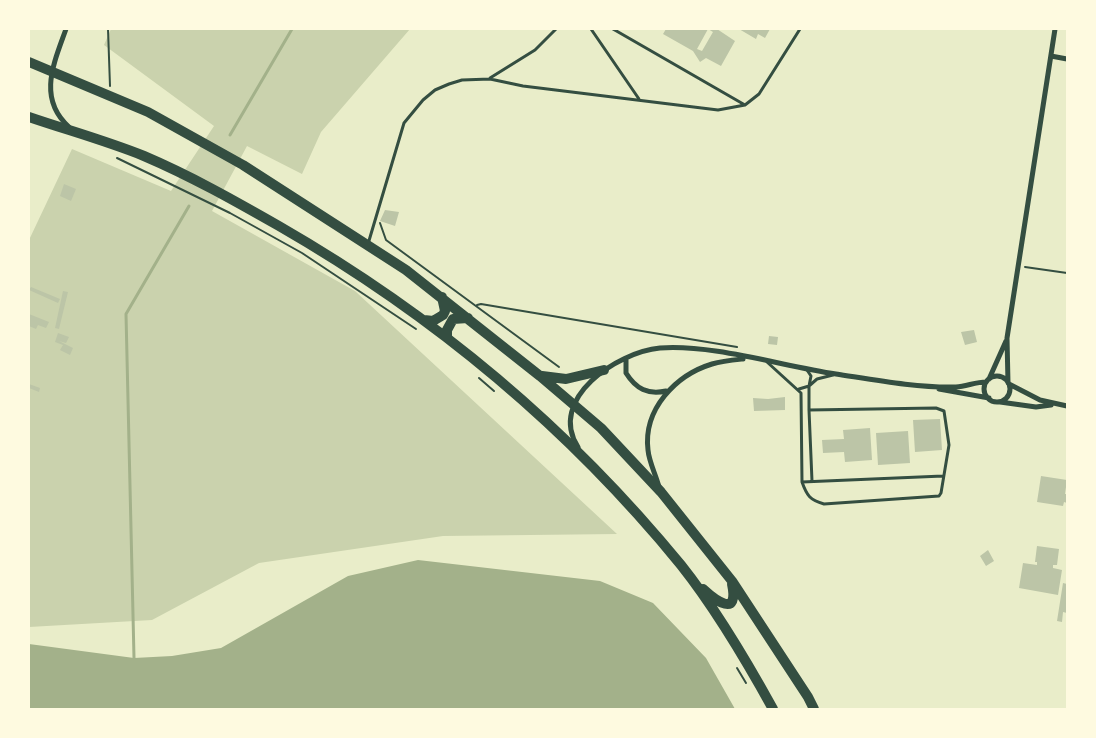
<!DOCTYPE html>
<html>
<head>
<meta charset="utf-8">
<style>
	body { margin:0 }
	#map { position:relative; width:1096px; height:738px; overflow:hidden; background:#e9edc9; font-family:Jost,sans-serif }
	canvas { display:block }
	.frame { position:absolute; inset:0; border:30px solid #fefae0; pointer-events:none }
</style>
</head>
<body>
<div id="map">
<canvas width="1096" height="738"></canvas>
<div class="frame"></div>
</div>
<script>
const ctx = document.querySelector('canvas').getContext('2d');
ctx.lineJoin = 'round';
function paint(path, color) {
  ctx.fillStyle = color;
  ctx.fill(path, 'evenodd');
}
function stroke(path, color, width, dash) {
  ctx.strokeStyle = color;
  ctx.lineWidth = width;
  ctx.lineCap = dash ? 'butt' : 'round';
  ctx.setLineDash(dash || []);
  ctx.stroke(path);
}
const green = new Path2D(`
	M111,29H410L321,132L302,174L247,146L212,211L355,291L617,534L443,536L259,563L152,620L29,627V240L72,149L171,191L214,126L104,45Z`);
const water = new Path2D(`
	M418,560L600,581L653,603L706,658L735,709H29V644L134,658L172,656L221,648L348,576Z`);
const stream = new Path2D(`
	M230,135L292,29
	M134,658L126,314L189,206`);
const building = new Path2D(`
	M666,29H717L735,41L721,66L706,58L700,62L693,51L663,34ZM708,29L713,32L702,51L697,49Z
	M739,29H770L765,38L758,34L756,39Z
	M64,184L76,189L71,201L60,196Z
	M385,210L399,212L395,226L380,221Z
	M31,287L60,299L58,303L29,290Z
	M63,291L68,292L59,329L55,328Z
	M29,314L49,322L46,328L38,325L36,329L29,326Z
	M974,330L977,342L965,345L961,332Z
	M58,333L69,337L66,343L59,341L73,348L70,355L60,350L63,345L55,342Z
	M769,336L778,337L777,345L768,344Z
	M29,384L40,388L39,392L29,388Z
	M785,397V410L754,411L753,398L768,399Z
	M940,419L942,450L915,452L913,420Z
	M870,428L872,460L845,462L844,452L823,453L822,440L844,439L843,430Z
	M908,431L910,463L878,465L876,433Z
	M1041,476L1067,480L1065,494H1067V503L1064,502L1063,506L1037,502Z
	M1037,546L1059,549L1057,565H1053V568L1062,570L1058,595L1019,588L1023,563L1037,565V562H1035Z
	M988,550L994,561L986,566L980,556Z
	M1063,583L1067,584V613L1063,612L1062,622L1057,621Z`);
const path = new Path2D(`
	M108,29L110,86
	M117,158L230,213L302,253L416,329
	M380,223L386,240L559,367
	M1025,267L1067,273
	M477,305L481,304L737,347
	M479,378L494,391
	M737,668L746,683`);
const service = new Path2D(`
	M591,29L639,99
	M613,29L745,105
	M490,78L535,50L556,29
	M368,244L404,123L423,100L435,90L449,84L462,80L490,79L523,86L718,110L745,105L759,94L800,29
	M767,362L801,393L802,482C807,496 810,500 824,504L939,496L941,493L949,445L944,411L936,408L809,410V386L817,379L833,375
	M799,389L809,386L811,376L807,370
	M809,410L812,481
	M802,482L943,476`);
const minor = new Path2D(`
	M66,29C54,63 37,98 69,127
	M1051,56L1067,59
	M626,358V373C636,389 648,395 666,391
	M984 389a13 13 0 1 1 26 0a13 13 0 1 1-26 0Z
	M989,379L1006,341
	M1008,383L1007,338L1055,29
	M1009,384L1040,400L1067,406
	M939,389L989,398
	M1000,402L1036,407L1051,405
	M578,447C547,399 617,352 660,348C712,344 782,366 836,374C875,380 917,388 956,387C967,386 976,382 986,382
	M659,487C656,475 649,462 648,450C643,409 676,375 712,364C722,361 733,360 743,359`);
const primary = new Path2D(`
	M29,62L148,112L243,165L406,270L540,376L601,428L661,492L732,581L808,697L814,709
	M29,117C67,130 107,141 144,156C191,176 235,201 279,226C432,314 569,428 681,565C716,609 746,660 773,709
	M424,320L433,321L443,315L445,311L442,297
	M447,337V330L453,319L468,318
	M542,376L566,379L604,370
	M703,589C716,601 739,618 732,584`);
paint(green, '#cad2ad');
paint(water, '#a3b18a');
stroke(stream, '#a3b18a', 3);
paint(building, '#bcc5a7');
stroke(path, '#344e41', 2);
stroke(service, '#344e41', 3);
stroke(minor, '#344e41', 5);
stroke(primary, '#344e41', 10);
</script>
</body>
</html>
